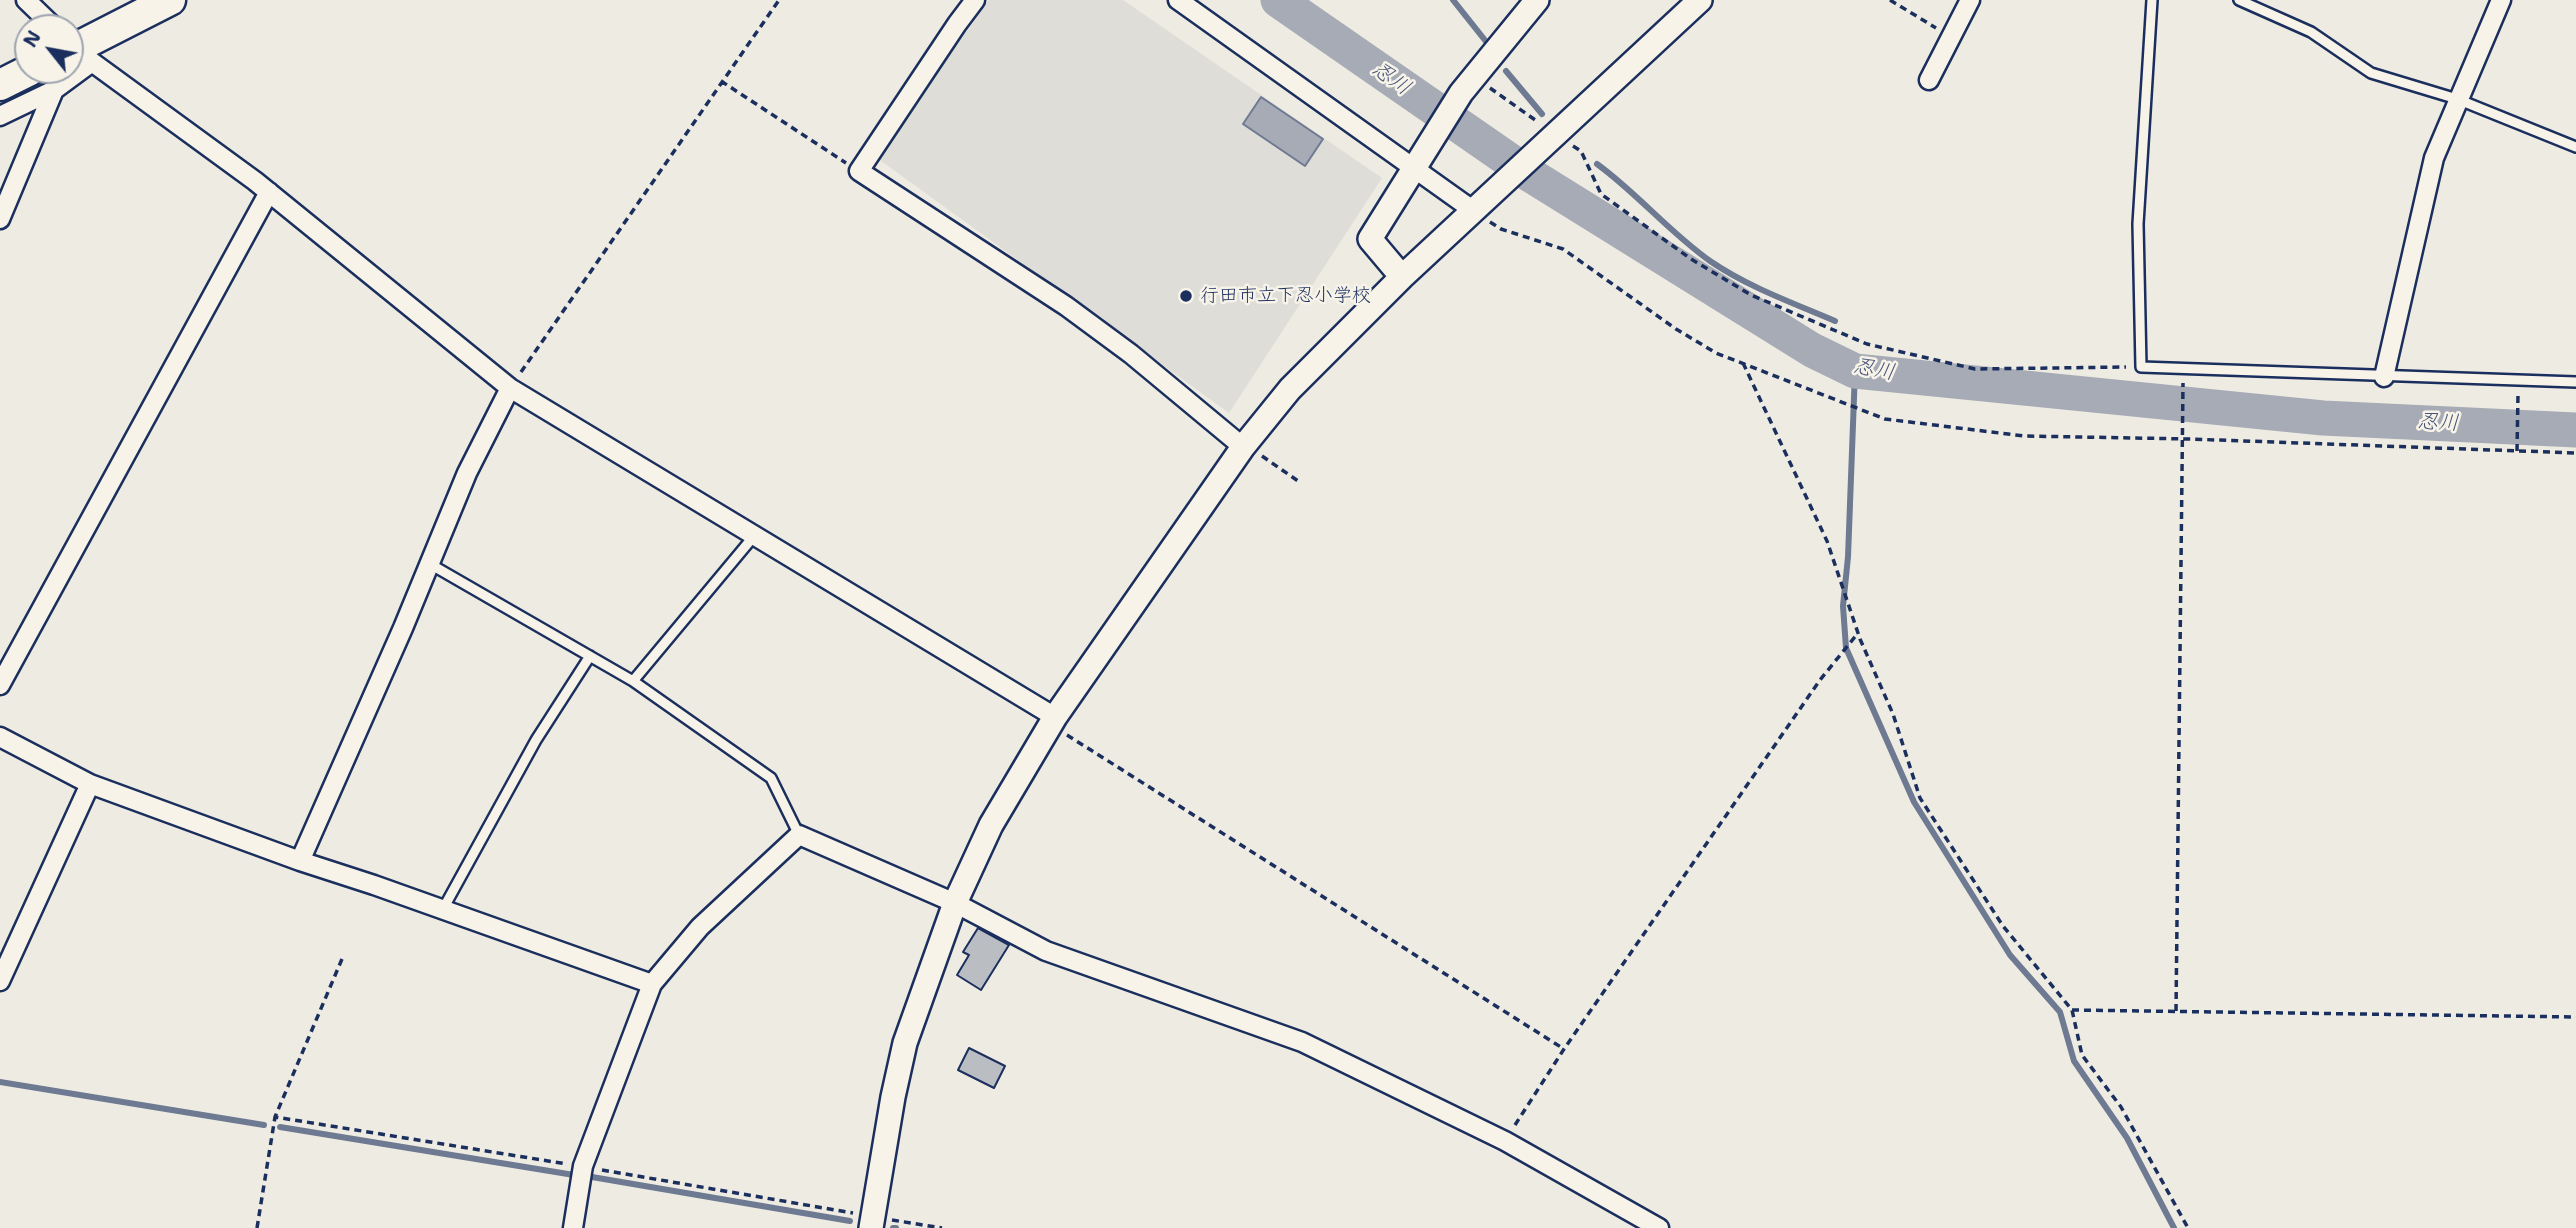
<!DOCTYPE html>
<html>
<head>
<meta charset="utf-8">
<style>
	body { margin:0 }
	#map { position:relative; width:2576px; height:1228px; overflow:hidden; background:#eeebe2; font-family:"Shantell Sans",sans-serif }
	canvas { display:block }
	.north { position:absolute; left:14px; top:14px; width:70px; height:70px; box-sizing:border-box; background:#f7f3e8; border:2px solid #9fa5b1; border-radius:50%; rotate:301deg; font-size:19px; font-weight:700; line-height:28px; text-align:center; color:#1b2f5e }
	.north::after { content:''; display:block; margin:auto; width:24px; height:32px; background:#1b2f5e; clip-path:polygon(50% 0,100% 100%,50% 72%,0 100%) }
</style>
</head>
<body>
<div id="map">
<canvas width="2576" height="1228"></canvas>
<div class="north">N</div>
</div>
<script>
const ctx = document.querySelector('canvas').getContext('2d');
ctx.lineJoin = 'round';
function paint(path, color) {
  ctx.fillStyle = color;
  ctx.fill(path, 'evenodd');
}
function stroke(path, color, width, dash) {
  ctx.strokeStyle = color;
  ctx.lineWidth = width;
  ctx.lineCap = dash ? 'butt' : 'round';
  ctx.setLineDash(dash || []);
  ctx.stroke(path);
}
function write(font, color, halo, rows, align = 'center') {
  ctx.font = font + ' "Shantell Sans","Klee One",sans-serif';
  ctx.lineWidth = 5;
  ctx.setLineDash([]);
  ctx.textBaseline = 'middle';
  ctx.strokeStyle = halo;
  ctx.fillStyle = color;
  for (const [text, x, y, turn = 0] of rows) {
    ctx.save();
    ctx.translate(x, y);
    ctx.rotate((+turn || 0) * Math.PI / 180);
    ctx.textAlign = isNaN(turn) ? turn : align;
    if (halo) ctx.strokeText(text, 0, 0);
    ctx.fillText(text, 0, 0);
    ctx.restore();
  }
}
const built = new Path2D(`
	M989,0H1123L1382,178L1229,413L877,158Z`);
const water = new Path2D(`
	M1261,97L1323,139L1305,166L1243,124Z`);
const stream = new Path2D(`
	M1453,0L1488,44
	M1506,71L1542,114
	M1597,164C1637,193 1669,232 1710,261C1748,287 1793,303 1835,321
	M1855,371L1848,557L1843,606L1846,648L1914,802L2010,955L2060,1012L2074,1061L2127,1138L2174,1228
	M0,1082L264,1125
	M280,1127L574,1175
	M592,1177L850,1221
	M893,1228H896`);
const river = new Path2D(`
	M1278,0L1532,176L1812,350L1855,371L2323,418L2576,430`);
const building = new Path2D(`
	M978,928L1009,945L981,990L957,975L969,955L963,952Z
	M969,1048L1005,1066L994,1088L958,1070Z`);
const path = new Path2D(`
	M1890,0L1936,28
	M721,81L846,163
	M1490,88L1538,122
	M1573,146L1581,151L1601,194L1691,259L1751,295L1867,344L1975,369L2126,367
	M1490,222L1501,229L1563,249L1676,329L1716,353L1885,419L2024,436L2190,439L2576,453
	M1743,363L1827,541L1860,639L1893,714L1920,798L2003,926L2072,1010L2082,1055L2121,1107L2188,1228
	M521,372L779,0
	M2517,451L2518,394
	M1262,456L1298,481
	M1067,735L1564,1049
	M342,959L275,1117L567,1164
	M2072,1010L2576,1017
	M2176,1011L2183,383
	M1515,1125L1564,1049L1820,680L1858,633
	M602,1170L853,1213
	M892,1220L942,1228
	M257,1228L275,1117`);
const service = new Path2D(`
	M2152,0L2138,224L2141,367L2576,382
	M2239,0L2311,32L2371,73L2457,99L2576,147
	M430,564L633,681L771,778L799,835
	M633,681L754,536
	M443,909L536,740L590,656`);
const minor = new Path2D(`
	M26,0L55,28
	M975,0L957,24L859,171L1066,306L1131,354L1243,447
	M1178,0L1474,211
	M70,43L92,62L255,181L510,388L1055,717
	M1929,80L1970,0
	M0,116L54,90
	M0,219L54,90L92,62
	M2384,377L2434,158L2501,0
	M0,685L269,192
	M0,737L90,784L300,861L374,885L652,984L700,927L799,835L955,903L1046,951L1302,1042L1505,1141L1659,1228
	M300,861L403,628L467,473L510,388
	M0,981L90,784
	M573,1228L583,1166L652,984`);
const tertiary = new Path2D(`
	M1402,277L1370,239L1461,93L1537,0
	M871,1228L893,1097L905,1043L955,903L991,825L1055,717L1243,447L1290,389L1402,277L1700,0`);
const trunk = new Path2D(`
	M70,51L170,0
	M0,85L30,70`);
const markers = [
	[1186,296,7,"#1b2f5e"]
];
const poiNames = [
	["行田市立下忍小学校",1200,296]
];
const waterNames = [
	["忍川",1391,79,35],
	["忍川",1874,370,10],
	["忍川",2438,423,3]
];
paint(built, '#deddd8');
paint(water, '#a6abb5');
stroke(water, '#6e7992', 2);
stroke(stream, '#6e7992', 6);
stroke(river, '#a6abb5', 35);
paint(building, '#babdc2');
stroke(building, '#1b2f5e', 2);
stroke(service, '#1b2f5e', 14);
stroke(minor, '#1b2f5e', 23);
stroke(tertiary, '#1b2f5e', 28);
stroke(trunk, '#1b2f5e', 35);
stroke(path, '#1b2f5e', 3.5, [7, 5]);
stroke(service, '#f7f3e8', 9);
stroke(minor, '#f7f3e8', 18);
stroke(tertiary, '#f7f3e8', 23);
stroke(trunk, '#f7f3e8', 30);
for (const [x, y, r, color] of markers) {
  const dot = new Path2D();
  dot.arc(x, y, r, 0, 2 * Math.PI);
  ctx.fillStyle = color;
  ctx.fill(dot);
  stroke(dot, '#f7f3e8', 2.5);
}
write('19px', '#1b2f5e', '#f7f3e8', poiNames, 'left');
write('italic 21px', '#455478', '#f7f3e8', waterNames);
</script>
</body>
</html>
